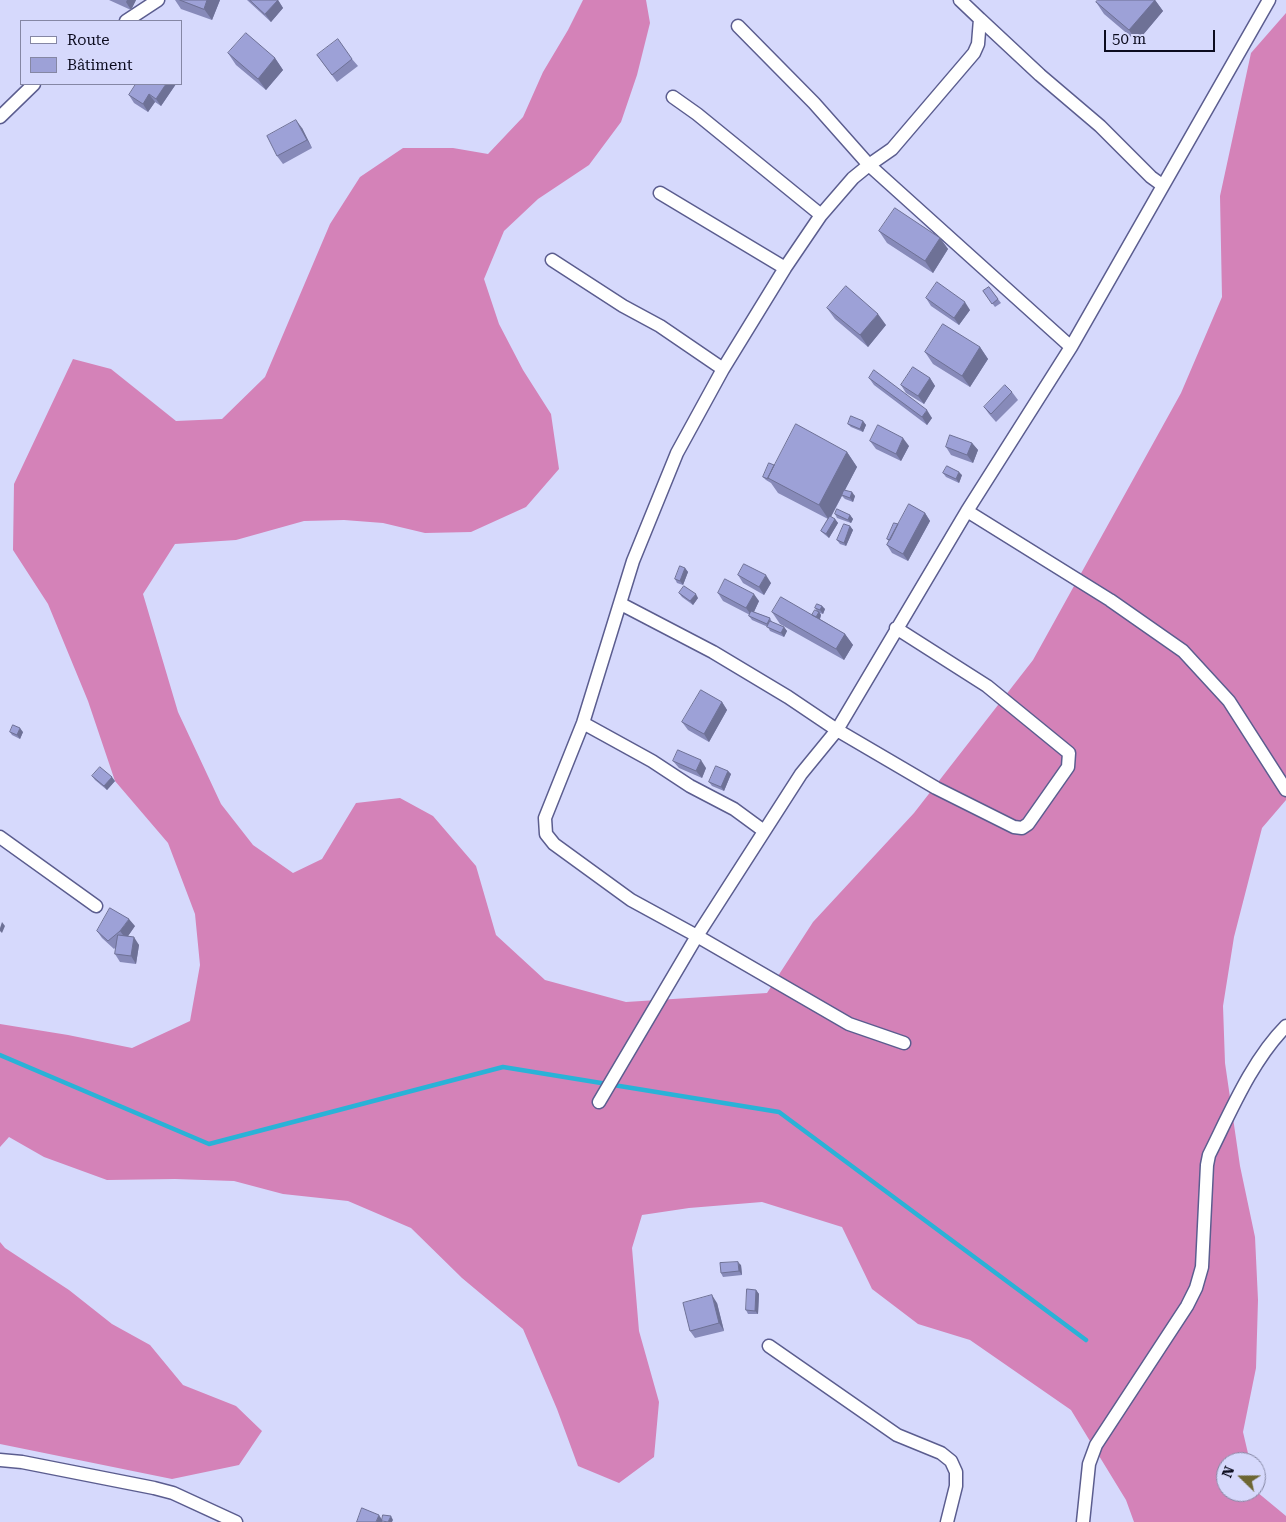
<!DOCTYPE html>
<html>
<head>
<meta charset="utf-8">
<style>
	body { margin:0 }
	#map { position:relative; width:1286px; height:1522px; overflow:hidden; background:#d6d9fc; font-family:"Roboto Serif",serif }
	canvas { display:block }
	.legend { position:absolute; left:20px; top:20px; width:162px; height:65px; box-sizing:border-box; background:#d6d9fc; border:1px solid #8587a4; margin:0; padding:6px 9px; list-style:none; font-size:15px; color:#0c0c1f }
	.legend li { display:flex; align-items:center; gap:10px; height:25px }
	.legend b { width:25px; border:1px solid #8587a4 }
	.north { position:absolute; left:1216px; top:1452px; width:50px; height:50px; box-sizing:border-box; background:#d6d9fc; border:1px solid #8587a4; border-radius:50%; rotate:292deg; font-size:14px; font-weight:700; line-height:20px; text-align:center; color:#0c0c1f }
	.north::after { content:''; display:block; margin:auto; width:18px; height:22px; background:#6d6633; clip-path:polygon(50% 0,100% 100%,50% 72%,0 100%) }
	.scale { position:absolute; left:1104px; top:30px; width:111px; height:22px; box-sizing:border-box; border:2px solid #0c0c1f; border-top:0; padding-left:6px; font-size:15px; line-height:18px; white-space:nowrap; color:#0c0c1f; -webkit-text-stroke:4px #d6d9fc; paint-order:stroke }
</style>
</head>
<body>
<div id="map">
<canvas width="1286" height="1522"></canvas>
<ul class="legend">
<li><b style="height:6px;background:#fff"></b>Route</li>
<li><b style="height:14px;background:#9da1d7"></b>Bâtiment</li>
</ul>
<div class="north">N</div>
<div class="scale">50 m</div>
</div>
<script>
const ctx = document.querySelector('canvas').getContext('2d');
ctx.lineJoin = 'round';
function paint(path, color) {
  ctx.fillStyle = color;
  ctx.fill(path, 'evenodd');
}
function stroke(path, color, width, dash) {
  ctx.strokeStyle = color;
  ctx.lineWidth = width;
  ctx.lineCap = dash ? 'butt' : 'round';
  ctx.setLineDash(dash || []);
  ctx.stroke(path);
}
const forest = new Path2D(`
	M583,0H646L650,23L637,75L621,122L589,165L538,199L504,231L484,279L499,324L523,370L551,414L559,469L526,507L471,532L425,533L383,523L344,520L304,521L236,540L175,544L143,594L178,712L221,804L253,845L293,873L322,859L356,803L400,798L433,816L476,866L496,935L545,980L626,1002L767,993L813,922L914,813L1033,660L1181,393L1222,297L1220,196L1251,53L1286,13V800L1262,828L1234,937L1223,1006L1225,1063L1240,1166L1255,1237L1258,1300L1256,1368L1243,1432L1250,1462H1226V1492H1256V1487L1257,1492L1286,1516V1522H1134L1126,1500L1071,1410L970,1340L918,1324L872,1289L842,1227L762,1202L689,1208L642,1215L632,1248L639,1331L659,1402L654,1457L619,1483L578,1466L557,1409L523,1329L462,1278L411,1228L348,1201L283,1194L234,1181L175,1179L107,1180L44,1157L9,1137L0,1147V1024L68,1035L132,1048L190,1021L200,965L195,914L168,843L115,781L88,701L48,604L13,550L14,484L73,359L111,369L176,421L222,419L265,377L330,224L360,177L403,148H453L488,154L523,117L543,72L568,30Z
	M0,1242L5,1248L69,1290L112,1324L150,1345L183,1385L236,1406L262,1431L239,1465L172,1479L0,1444Z`);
const stream = new Path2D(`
	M0,1055L209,1144L503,1067L779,1112L1086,1340`);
const street = new Path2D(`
	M980,19L1040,75L1100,126L1151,177L1162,185
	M126,21L158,0
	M738,26L814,103L869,165L892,149L974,53L978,44L980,19L960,0
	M673,97L697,114L821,215L853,178L869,165L1071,347
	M0,117L34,84
	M660,193L785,268L821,215
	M552,260L623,306L660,326L723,369L785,268
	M723,369L677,453L633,561L583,723L545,818L546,834L554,844L631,900L697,936L801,774L837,730L967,511L1071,347L1269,0
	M967,511L1110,600L1183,651L1229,701L1286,790
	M621,604L713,652L788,697L837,730L936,788L1014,827L1022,828L1028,824L1068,767L1069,753L987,686L896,628
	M583,723L652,761L690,786L734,809L764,831
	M0,837L96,906
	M599,1102L697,936L849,1024L904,1043
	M769,1346L897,1435L941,1453L951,1461L956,1472V1486L947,1522
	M0,1460L22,1462L154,1488L173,1493L236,1522
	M1083,1522L1089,1464L1096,1445L1187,1306L1196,1288L1202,1267L1207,1165L1209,1155C1230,1113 1252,1060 1286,1026`);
const wall = new Path2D(`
	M109,0H136L131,10Z
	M175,0H220L212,20L181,9Z
	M247,0H278L283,8L271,22Z
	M1098,0H1155L1163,11L1137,42L1104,14L1096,2Z
	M228,53L275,58L283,70L266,90L236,65Z
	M317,55L352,59L358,66L337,82Z
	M176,84L161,106L155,102L148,112L134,103L129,95Z
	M302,128L312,148L283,164L277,156Z
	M879,231L940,238L948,249L933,273L887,243Z
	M989,287L1001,303L995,307L983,291Z
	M926,298L970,310L959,325L931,306Z
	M827,308L886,325L868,347L835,319Z
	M980,347L988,359L970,387L933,364L925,352Z
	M869,378L932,418L927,425L874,385Z
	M930,378L935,386L924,404L906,393L901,385Z
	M1012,392L1018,400L996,422L989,414L984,407Z
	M863,421L866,425L863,432L851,427L848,424Z
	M870,441L909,446L901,461L876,449Z
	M972,443L978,450L973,463L951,455L946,447Z
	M847,452L857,467L845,490L855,496L853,502L845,499L842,496L831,517L835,519L838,523L829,538L824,534L821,531L828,519L778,493L771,483L766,480L763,477L774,465Z
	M943,473L962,475L959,483L946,477Z
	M925,513L930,521L908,561L892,553L887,545L889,541L887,539L898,524Z
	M835,514L850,515L853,519L851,523L837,518Z
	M850,526L853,530L846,546L840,544L837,540Z
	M685,568L688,572L683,585L677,583L675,579Z
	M738,575L771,583L764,595L743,583Z
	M679,593L698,598L693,605L682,597Z
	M718,593L759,601L754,612L770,618L772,622L784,627L787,631L784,637L770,631L768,627L752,620L749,616L750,615L723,601Z
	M822,606L825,609L823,614L820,613L821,615L820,619L845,634L853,645L844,660L780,624L772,612L812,615L817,611L815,608Z
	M722,702L727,710L709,742L688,730L682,722Z
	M10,732H23L20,739L12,735Z
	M673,761L706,768L702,778L679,768Z
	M728,771L731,774L724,791L712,786L709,782Z
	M92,776L115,781L107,790L95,780Z
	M135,926L128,936L139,945L136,964L120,962L115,954L116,947L114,949L102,938L97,931Z
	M741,1265L742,1275L723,1277L721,1273Z
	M756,1290L759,1294L758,1314H748L746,1310Z
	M717,1303L724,1331L695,1338L690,1331Z`);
const shadedWall = new Path2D(`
	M127,0H136L131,10L126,2Z
	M207,0H220L212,20L204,9Z
	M278,0L283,8L271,22L265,14Z
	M1155,0L1163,11L1137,42L1129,30Z
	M275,58L283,70L266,90L258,79Z
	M166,84H176L161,106L156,99Z
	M149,94L155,102L148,112L143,104Z
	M296,120L302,128L312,148L307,140Z
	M940,238L948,249L933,273L925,261Z
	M965,302L970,310L959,325L954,318Z
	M878,314L886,325L868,347L860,335Z
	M980,347L988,359L970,387L962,376Z
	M930,378L935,386L924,404L918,396Z
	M927,410L932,418L927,425L922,417Z
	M863,421L866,425L863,432L860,429Z
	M903,438L909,446L901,461L896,454Z
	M972,443L978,450L973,463L967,455Z
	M847,452L857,467L829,520L819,505Z
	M959,472L962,475L959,483L956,479Z
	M852,492L855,496L853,502L850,498Z
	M925,513L930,521L908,561L903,554Z
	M850,515L853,519L851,523L848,520Z
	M835,519L838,523L829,538L826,534Z
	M850,526L853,530L846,546L844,543Z
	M685,568L688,572L683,585L680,581Z
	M766,575L771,583L764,595L759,587Z
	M696,594L698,598L693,605L690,601Z
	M754,594L759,601L752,616L746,608Z
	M822,606L825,609L823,614L820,610Z
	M819,612L821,615L819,622L816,618Z
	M784,627L787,631L784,637L781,633Z
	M845,634L853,645L844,660L836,649Z
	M722,702L727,710L709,742L704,734Z
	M20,728L23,732L20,739L17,735Z
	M701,760L706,768L702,778L696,771Z
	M728,771L731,774L724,791L721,787Z
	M112,777L115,781L107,790L104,786Z
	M129,919L135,926L126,939L120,931Z
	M2,922L5,926L2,933L0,931V928Z
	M134,937L139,945L136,964L131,956Z
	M738,1262L741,1265L742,1275L739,1271Z
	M756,1290L759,1294L758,1314L755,1311Z
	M712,1295L717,1303L724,1331L719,1323Z
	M379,1515L383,1521H382L383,1522H376Z
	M391,1516L393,1520L392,1522H388Z`);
const building = new Path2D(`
	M180,0H207L204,9Z
	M250,0H278L265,14Z
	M1098,0H1155L1129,30L1096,2Z
	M246,33L275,58L258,79L228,53Z
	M338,39L352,59L332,75L317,55Z
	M136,84H166L156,99L149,94L143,104L129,95Z
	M296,120L307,140L277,156L267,136Z
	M895,208L940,238L925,261L879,231Z
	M937,282L965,302L954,318L926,298Z
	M846,286L878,314L860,335L827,308Z
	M989,287L998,299L992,304L983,291Z
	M943,324L980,347L962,376L925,352Z
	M913,367L930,378L918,396L901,385Z
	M874,370L927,410L922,417L869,378Z
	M1005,385L1012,392L991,414L984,407Z
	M851,416L863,421L860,429L848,424Z
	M796,424L847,452L819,505L768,478Z
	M878,425L903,438L896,454L870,441Z
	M950,435L972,443L967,455L946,447Z
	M769,463L774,465L768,478V479L763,477Z
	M947,466L959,472L956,479L943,473Z
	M844,490L852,492L850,498L842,495Z
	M909,504L925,513L903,554L887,545Z
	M837,509L850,515L848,520L835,514Z
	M830,516L835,519L826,534L821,531Z
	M894,523L898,524L890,540L887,539Z
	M844,524L850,526L844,543L837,540Z
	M744,564L766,575L759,587L738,575Z
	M680,566L685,568L680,581L675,579Z
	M725,579L754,594L746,608L718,593Z
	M684,586L696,594L690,601L679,593Z
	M781,597L845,634L836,649L772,612Z
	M817,604L822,606L820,610L815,608Z
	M815,610L819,612L816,617L812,615Z
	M751,611L770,618L767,624L749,616Z
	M770,621L784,627L781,633L767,627Z
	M701,690L722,702L704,734L682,722Z
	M13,725L20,728L17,735L10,732Z
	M678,750L701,760L696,771L673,761Z
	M716,766L728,771L721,787L709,782Z
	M100,767L112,777L104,786L92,776Z
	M110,908L129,919L120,931L108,941L97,931Z
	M118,935L134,937L131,956L115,954Z
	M738,1262L739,1271L721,1273L720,1263Z
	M747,1289L756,1290L755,1311L746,1310Z
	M712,1295L719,1323L690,1331L683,1303Z
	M362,1508L379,1515L376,1522H357Z
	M383,1515L391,1516L388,1522L382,1521Z`);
paint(forest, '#d482b8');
stroke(stream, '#2ab2d7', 4.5);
stroke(street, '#5b5d8f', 15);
stroke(street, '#fff', 12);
paint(wall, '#878ab9');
paint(shadedWall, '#6e7196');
paint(building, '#9da1d7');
stroke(building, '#6e7196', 1);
</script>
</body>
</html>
